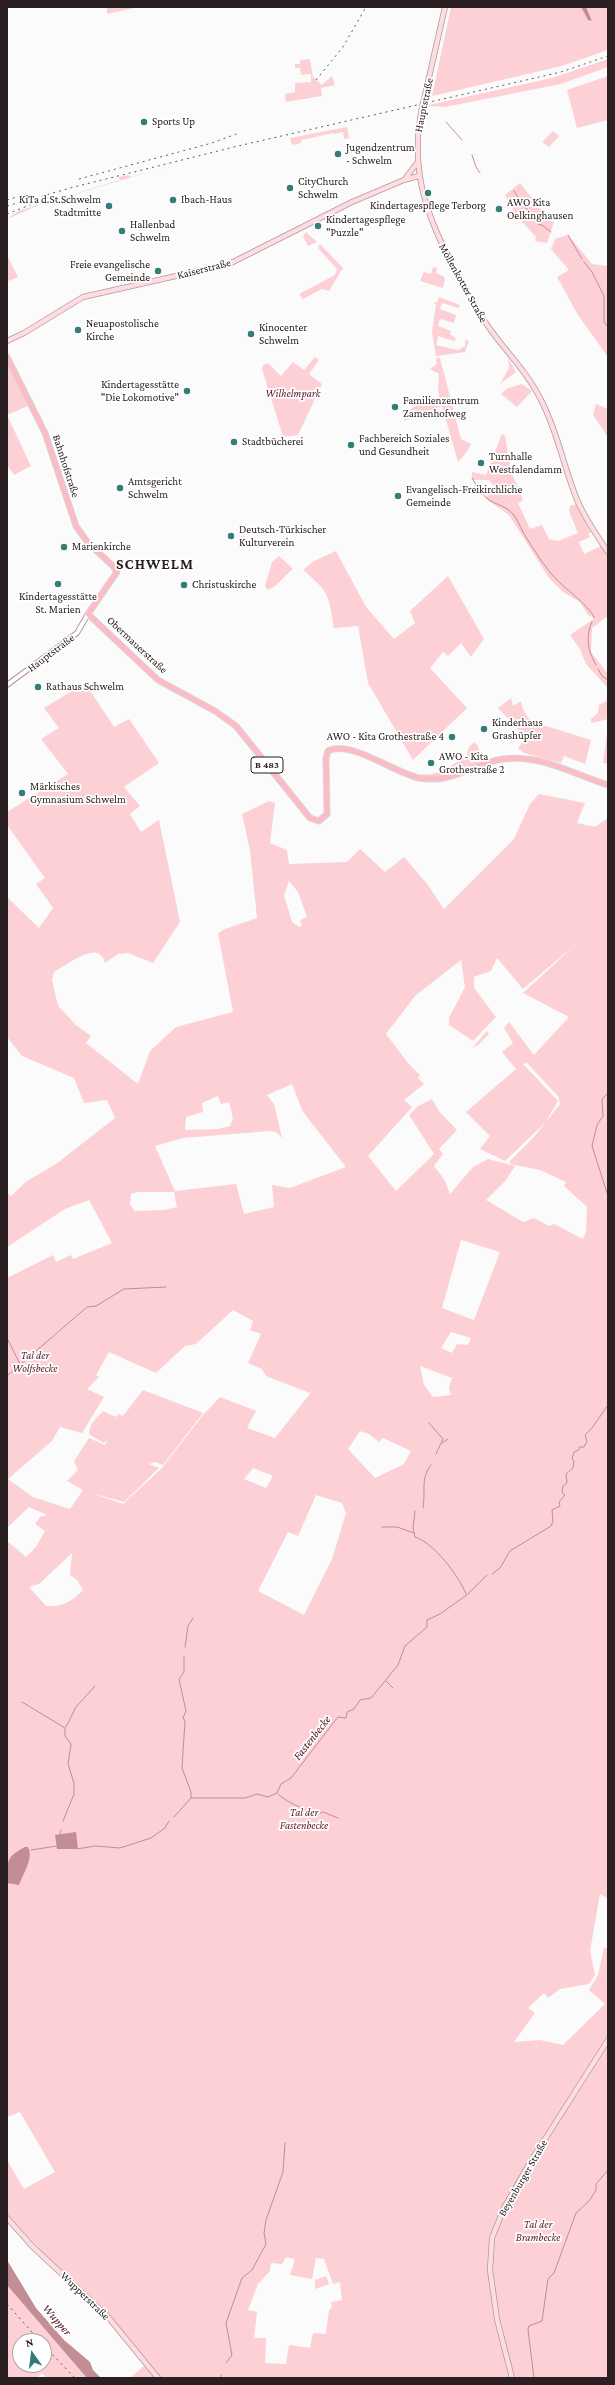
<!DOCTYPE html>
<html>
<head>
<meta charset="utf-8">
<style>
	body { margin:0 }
	#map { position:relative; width:615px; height:2385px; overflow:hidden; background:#fbfbfb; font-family:"Crimson Pro",serif }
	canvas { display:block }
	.frame { position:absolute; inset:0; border:8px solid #2b2021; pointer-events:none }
	.north { position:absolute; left:12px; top:2333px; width:40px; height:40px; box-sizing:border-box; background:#fff; border:1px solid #aaa6a6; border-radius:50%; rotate:346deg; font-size:11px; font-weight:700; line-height:16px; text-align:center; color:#2b2021 }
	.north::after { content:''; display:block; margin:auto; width:14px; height:18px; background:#337c78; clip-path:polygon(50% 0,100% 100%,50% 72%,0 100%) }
</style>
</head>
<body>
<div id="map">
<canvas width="615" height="2385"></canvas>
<div class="frame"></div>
<div class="north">N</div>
</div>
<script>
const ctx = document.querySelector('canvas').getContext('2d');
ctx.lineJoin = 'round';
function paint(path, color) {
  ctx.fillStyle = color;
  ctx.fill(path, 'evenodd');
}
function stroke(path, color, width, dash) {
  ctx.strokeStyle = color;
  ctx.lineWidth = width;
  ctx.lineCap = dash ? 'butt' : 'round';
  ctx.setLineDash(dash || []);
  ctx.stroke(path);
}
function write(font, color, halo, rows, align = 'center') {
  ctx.font = font + ' "Crimson Pro",serif';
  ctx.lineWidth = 3.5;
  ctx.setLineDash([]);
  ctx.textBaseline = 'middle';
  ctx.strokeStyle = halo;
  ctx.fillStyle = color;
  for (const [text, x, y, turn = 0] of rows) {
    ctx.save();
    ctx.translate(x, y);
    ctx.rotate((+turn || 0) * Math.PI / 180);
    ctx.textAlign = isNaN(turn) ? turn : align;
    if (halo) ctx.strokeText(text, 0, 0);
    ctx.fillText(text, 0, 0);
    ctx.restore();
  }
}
const green = new Path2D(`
	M107,7H139L107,14Z
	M451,7H581L588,20L592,21L586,7H608V50L562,66L432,96Z
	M310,59L313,77L322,85L332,76L335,85L321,88L322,96L286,102L285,94L295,92V83L311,82V74L301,75L300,68H295V64H300V60Z
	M608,59V67L561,84L445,107L429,106V105L552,78Z
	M608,76V120L577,128L567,90Z
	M347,127L349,138L344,139L343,132L335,134V136L334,133L301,140V143L292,145L290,138Z
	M553,131L559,136L549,147L542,142Z
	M169,166L39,205L7,219L18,211L120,180L119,177L128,175L131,177Z
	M520,183L550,221L554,222L547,243L535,241L536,237L516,215L505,195Z
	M306,232L317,242L308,246L303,236Z
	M568,235L592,264L608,266V357L578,315L557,277L569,270L551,249L555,239Z
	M320,244L343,268L329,291L322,289L303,299L299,294L335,275L337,269L318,248Z
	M7,255L18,277L9,281L7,278Z
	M433,267L437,268L436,273L443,276L445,279L443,288L420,281L424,272L431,274Z
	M439,297L460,305L459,308L442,303L440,309L456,315L454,323L440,319L438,326L451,331L450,334L456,339L454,341L438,336L436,345L458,350L465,346V340L469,341L465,352L436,356L432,332L436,305L434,302H437Z
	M315,357L319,360L309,374L322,384L298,435L283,437L262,369L263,365L268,363L281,376L293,362L304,370Z
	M436,358H440L461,439L471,444L466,453L458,462L442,406L404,421L403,415L419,403L440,400L438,389L439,374L430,369L437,364Z
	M508,358L516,372L500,384L509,368Z
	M7,364L28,406L7,415L31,466L14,475L7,465Z
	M522,384L532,391L517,407L501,394L508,388Z
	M596,404L608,409V437L593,415Z
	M502,434L505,436L511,471L523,500L518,503L530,529L542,525L549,539L558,541L578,533L569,511L570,506L576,504L591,533L588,534L590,537L579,542L584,554L601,546L608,556V616L592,628L591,652L608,674V688L586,664L580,649L570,635L595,618L588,615L580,602L563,592L549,578L509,515L485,498L495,488L489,480H472V472L486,475Z
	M336,551L366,607L394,639L415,623L410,611L448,576L484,639L471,657L461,643L448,656L443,652L430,668L467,708L413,760L368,683L358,626L334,628C329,595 329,592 303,570L314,561Z
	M279,556L293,569C284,576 277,587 268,590L265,586L272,562Z
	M85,683L114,727L129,719L159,763L124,787L140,806L130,814L141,832L159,820L180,922L153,963L128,953L118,954L105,963C104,959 101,954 97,953C87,949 63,967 54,972L52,980L58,1006L76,1025L91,1036L86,1043L138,1084L150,1051L176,1027L233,1012L218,933L225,929L257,918L250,850L242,814L269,801L275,803L270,843L287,850L289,864L347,862L360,849L385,872L404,857L428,885L444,909L514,839L530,804L539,794L585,803L577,823L595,827L608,818V1899L600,1894L590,1951L595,1975L589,1984L560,1989L548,1998L544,1993L528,2008L535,2013L514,2042L540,2040L563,2045L605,2004L589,1990L598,1975L604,1948H608V2378H161L109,2316L45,2255L7,2214V2160L24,2189L55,2172L20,2112L7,2117V1541L26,1557L36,1547L45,1531L35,1524L40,1517L47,1515L29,1507L7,1528V1278L53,1255L56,1262L71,1255L73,1259L112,1243L89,1200L65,1209L7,1247V1193L11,1196L27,1181L56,1164L115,1118L107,1100L84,1103L74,1078L22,1056L7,1037V897L39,928L53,908L36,884L45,878L7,825V812L68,774L41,739L59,728L44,708ZM289,881L298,892L307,917L300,920L302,926L299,927L292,922L284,895ZM577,943L523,993L569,1017L534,1055L509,1022L504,1028L513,1043L502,1052L516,1069L466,1112L490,1136L480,1149L505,1161L545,1123L558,1101L523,1064L527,1063L558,1096L560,1104L534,1137L510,1161V1164L540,1170L566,1182L564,1186L587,1207L586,1232L583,1239L554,1224L549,1226L534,1218L523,1222L486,1200L506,1180L515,1166L488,1159L473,1167L450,1194L444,1179L434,1166L443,1154L439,1149L457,1130L438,1110L432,1099L418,1106L409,1115L434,1154L396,1191L368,1156L412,1107L404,1100L424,1084L418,1078L420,1075L408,1063L386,1034L415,996L461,960L465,987L449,1018V1025L473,1041L496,1017L474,988V977L491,971L497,958L523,989ZM292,1084L303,1112L346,1167L290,1188L272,1185L274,1207L244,1214L236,1184L175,1191L155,1146L183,1138L270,1131L276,1132L282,1138L274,1104L267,1095ZM218,1096L221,1104L229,1102L233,1118L230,1126L218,1129L185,1130L186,1117L203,1112L202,1103ZM137,1192H174L177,1207L164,1210L135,1211L130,1205L131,1194ZM461,1240L500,1252L474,1320L442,1308ZM233,1310L253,1321L250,1330L261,1334L248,1363L262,1369L266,1376L310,1393L313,1390L275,1438L247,1428L256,1411L220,1397L202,1416L162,1468L123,1504L91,1493L124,1502L159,1468L149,1464L155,1462L163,1465L203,1413L143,1390L123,1416L118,1414L116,1417L103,1411C97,1418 87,1425 90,1435L104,1443L108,1438L105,1445L89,1438L74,1461L78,1470L67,1481L83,1490L70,1509L33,1497L8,1479L52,1441L60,1427L82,1433L104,1397L87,1389L99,1377L96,1375L109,1352L156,1373L185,1346L196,1344ZM451,1332L471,1338L468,1345L457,1344L452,1353L441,1348ZM420,1366L452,1378L449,1387L451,1395L433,1397L424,1385ZM360,1431L369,1434L379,1442L383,1438L411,1451L404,1464L375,1478L348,1449ZM253,1468L273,1476L266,1488L244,1479ZM316,1495L342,1503L346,1513L332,1559L304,1615L258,1591L288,1532L298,1536ZM72,1553L70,1575L77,1580L83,1590C72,1602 61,1607 46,1606L29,1587L39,1584ZM286,2257L295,2259L290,2275L312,2279L316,2258L324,2259L333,2284L340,2282L342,2300L331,2302L332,2307L329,2310L326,2334L313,2333L310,2348L289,2345L286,2364L265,2363L266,2338H254L257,2312L248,2310L258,2284L270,2271L271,2263L282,2264Z
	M511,698L513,706L521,701C522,713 533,726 546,726L591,740L585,764L564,756L561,763L524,753L518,748L526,738L498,708Z
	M608,700V719L591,723V719L598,713L599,705Z
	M608,726V764L603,763Z
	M474,742L478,746L482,762L447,776H426L416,774C440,777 446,767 466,757L469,747Z
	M487,1031L489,1034L478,1045L472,1048Z
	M326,2276L329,2284L315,2289V2280Z
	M7,2279L92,2378H46L42,2373L37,2378H7ZM20,2341H44V2365H20Z
	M145,2365L156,2378H130Z`);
const water = new Path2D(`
	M581,7H586L592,21L588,20Z
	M76,1832L78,1849H57L55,1835Z
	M25,1847H28C34,1858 23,1874 19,1885L7,1883C7,1861 6,1857 25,1847Z
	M7,2260L36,2308L64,2340L90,2362L93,2370L101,2378H87L7,2285Z`);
const stream = new Path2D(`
	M446,122L462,140
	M472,155L476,167L480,173
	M514,191C521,204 531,212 538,224L542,225L551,232
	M568,235L582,259
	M584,262L592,272L604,296V322L608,327
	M472,478C477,486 482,495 489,500C497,505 506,506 513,514C517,519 520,526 523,532C536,553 549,575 568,590C574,595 594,612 594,618
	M592,622C585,637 588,651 596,665
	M598,669L602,676L608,680
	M608,1093L602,1099L603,1116L597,1125L592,1146L608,1196
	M7,1338L20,1364
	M7,1376L87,1307L96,1306L124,1289L166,1287
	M429,1423L443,1439L436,1454
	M442,1443L448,1439
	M423,1508C426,1491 420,1479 431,1465
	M415,1511L413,1528L415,1537C434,1543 459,1576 466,1594
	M382,1527H397L414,1533
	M492,1574L500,1568L510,1551L551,1526L553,1521L552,1510L560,1506L559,1502L565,1495L562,1492L563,1486L567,1483L566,1474L573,1468L574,1461L572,1459L574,1452L579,1450V1447H584L587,1441L585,1435L592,1428L608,1405
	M185,1647L188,1626L193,1618
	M184,1657V1672L179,1679L186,1711L183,1718L185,1721L182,1768L191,1792V1798
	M386,1681L393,1688
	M22,1702L65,1728V1736L71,1744L68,1764L74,1783V1794L63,1821
	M66,1727L76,1707L95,1686
	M278,1794C289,1804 302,1807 315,1815L323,1812L338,1818
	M174,1817L191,1798H245L257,1794L268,1797L277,1793L281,1784L291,1778L338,1717L346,1718L347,1712L354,1709L360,1700L371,1698L398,1665L405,1646L427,1627V1620L440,1614L468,1594L487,1575
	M60,1834L61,1830
	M77,1849L95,1846L120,1848L151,1838L165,1828L169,1821
	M31,1850L57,1846
	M226,2363L232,2355L226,2323L242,2278L252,2270L266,2244L264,2233L266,2220L283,2172L285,2143
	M221,2375V2378
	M534,2378L528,2330L529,2326L542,2321L548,2279L554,2273L576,2213L590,2200L596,2190V2184L608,2170`);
const tertiary = new Path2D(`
	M7,685L77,633L88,614`);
const secondary = new Path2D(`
	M425,95L445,7
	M422,107C409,171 427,218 457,274C468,293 477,311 490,329C507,353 528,373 541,400C558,432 564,469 578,502C586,520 597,536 608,552
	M405,179L417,163
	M7,341L24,333L83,297L229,264L352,202L404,180L419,176
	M7,2218L32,2246L108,2317L158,2378
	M512,2378L497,2319L490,2270L492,2238L504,2208L528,2166L608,2040`);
const primary = new Path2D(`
	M7,357L45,433L76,526L88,543L113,566L117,572L88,614L158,680L215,711L236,726L310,818L319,821L327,814L326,758L328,751C349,739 395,773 419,778C454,784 472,763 503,759C541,754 573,774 608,785`);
const rail = new Path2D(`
	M316,80L343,47L366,7
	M79,179L212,143L239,133
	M7,200L26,194
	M7,206L74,187L238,146L561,72L608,56
	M7,214L35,203
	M7,2304L40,2341
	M44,2346L75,2378`);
const secondaryBridge = new Path2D(`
	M422,107L425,95`);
const markers = [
	[144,122,4,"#337c78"],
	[338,154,4,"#337c78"],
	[290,188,4,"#337c78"],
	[428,193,4,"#337c78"],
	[173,200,4,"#337c78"],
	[109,206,4,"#337c78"],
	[499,209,4,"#337c78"],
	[318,226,4,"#337c78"],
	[122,231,4,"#337c78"],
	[158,271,4,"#337c78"],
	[78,330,4,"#337c78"],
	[251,334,4,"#337c78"],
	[187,391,4,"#337c78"],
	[395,407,4,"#337c78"],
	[234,442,4,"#337c78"],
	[351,445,4,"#337c78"],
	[481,463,4,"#337c78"],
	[120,488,4,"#337c78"],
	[398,496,4,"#337c78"],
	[231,536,4,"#337c78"],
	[64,547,4,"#337c78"],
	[58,584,4,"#337c78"],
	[184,585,4,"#337c78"],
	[38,687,4,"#337c78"],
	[484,729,4,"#337c78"],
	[452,737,4,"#337c78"],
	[431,763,4,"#337c78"],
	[22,793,4,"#337c78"]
];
const shields = [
	[267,765,32]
];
const shieldNames = [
	["B 483",267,765]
];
const streetNames = [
	["Hauptstraße",424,105,-78],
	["Kaiserstraße",204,269,-14],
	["Möllenkotter Straße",463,283,61],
	["Bahnhofstraße",66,466,72],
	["Obermauerstraße",137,645,43],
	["Hauptstraße",51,653,-37],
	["Beyenburger Straße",523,2178,-60],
	["Wupperstraße",85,2296,44]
];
const poiNames = [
	["Sports Up",152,122],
	["Jugendzentrum",346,148],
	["- Schwelm",346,161],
	["CityChurch",298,182],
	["Schwelm",298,195],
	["KiTa d.St.Schwelm",101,200,"right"],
	["Stadtmitte",101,213,"right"],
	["Ibach-Haus",181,200],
	["AWO Kita",507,203],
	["Oelkinghausen",507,216],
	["Kindertagespflege Terborg",428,206,"center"],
	["Kindertagespflege",326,220],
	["\"Puzzle\"",326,233],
	["Hallenbad",130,225],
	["Schwelm",130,238],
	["Freie evangelische",150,265,"right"],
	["Gemeinde",150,278,"right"],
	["Neuapostolische",86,324],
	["Kirche",86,337],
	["Kinocenter",259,328],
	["Schwelm",259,341],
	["Kindertagesstätte",179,385,"right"],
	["\"Die Lokomotive\"",179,398,"right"],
	["Familienzentrum",403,401],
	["Zamenhofweg",403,414],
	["Fachbereich Soziales",359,439],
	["und Gesundheit",359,452],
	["Stadtbücherei",242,442],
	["Turnhalle",489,457],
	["Westfalendamm",489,470],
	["Amtsgericht",128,482],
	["Schwelm",128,495],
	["Evangelisch-Freikirchliche",406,490],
	["Gemeinde",406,503],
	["Deutsch-Türkischer",239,530],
	["Kulturverein",239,543],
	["Marienkirche",72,547],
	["Christuskirche",192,585],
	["Kindertagesstätte",58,597,"center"],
	["St. Marien",58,610,"center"],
	["Rathaus Schwelm",46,687],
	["Kinderhaus",492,723],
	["Grashüpfer",492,736],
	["AWO - Kita Grothestraße 4",444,737,"right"],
	["AWO - Kita",439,757],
	["Grothestraße 2",439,770],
	["Märkisches",30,787],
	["Gymnasium Schwelm",30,800]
];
const parkNames = [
	["Wilhelmpark",293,394],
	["Tal der",35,1356],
	["Wolfsbecke",35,1369],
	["Tal der",304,1813],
	["Fastenbecke",304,1826],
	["Tal der",538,2225],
	["Brambecke",538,2238]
];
const waterNames = [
	["Fastenbecke",312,1738,-52],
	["Wupper",57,2320,49]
];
const districtNames = [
	["SCHWELM",155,564]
];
paint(green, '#fcd0d5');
paint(water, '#c28d94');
stroke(stream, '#c28d94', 1);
stroke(tertiary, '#b4989b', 6);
stroke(secondary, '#b4989b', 6);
stroke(primary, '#d9d7d7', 7);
stroke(tertiary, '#fff', 4);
stroke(secondary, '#fedde2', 4.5);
stroke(primary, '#fdbbc5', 5);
stroke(rail, '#605859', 1, [2, 4]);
stroke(secondaryBridge, '#b4989b', 6, []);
stroke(secondaryBridge, '#fedde2', 4.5);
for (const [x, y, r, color] of markers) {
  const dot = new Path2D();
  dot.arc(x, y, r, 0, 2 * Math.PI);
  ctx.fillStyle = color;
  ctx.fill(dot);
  stroke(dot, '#fff', 1.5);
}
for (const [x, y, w] of shields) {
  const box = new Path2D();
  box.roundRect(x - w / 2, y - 8, w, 16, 3);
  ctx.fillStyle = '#fff';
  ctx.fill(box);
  stroke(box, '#2b2021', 1);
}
write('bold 10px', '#2b2021', null, shieldNames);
write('11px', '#2b2021', '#fff', streetNames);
write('11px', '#2b2021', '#fff', poiNames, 'left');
write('italic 11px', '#5d1c2b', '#fff', parkNames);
write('italic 12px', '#511121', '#fff', waterNames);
ctx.letterSpacing = '1px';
write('bold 15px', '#2b2021', '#fff', districtNames);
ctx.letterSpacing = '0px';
</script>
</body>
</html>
